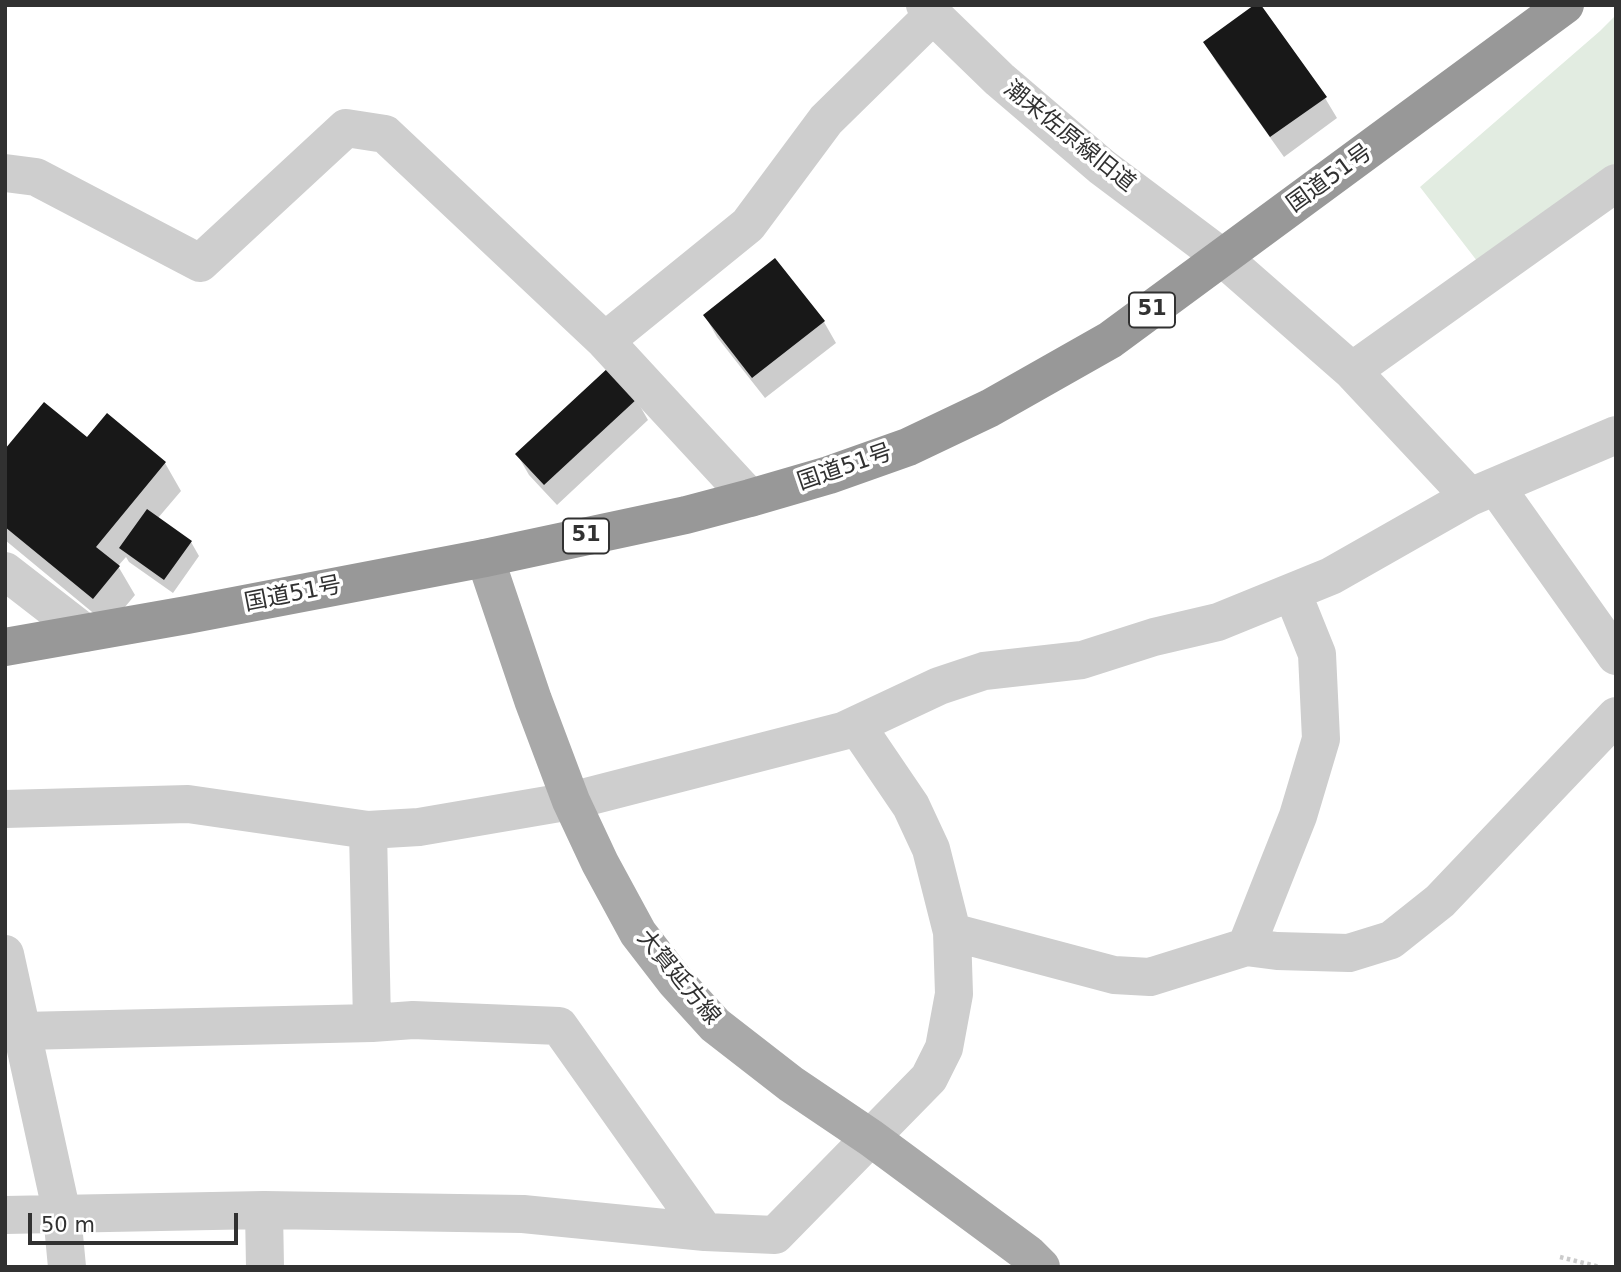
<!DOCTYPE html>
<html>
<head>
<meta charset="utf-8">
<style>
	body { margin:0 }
	#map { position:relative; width:1621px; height:1272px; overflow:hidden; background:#fff; font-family:"DejaVu Sans",sans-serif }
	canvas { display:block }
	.frame { position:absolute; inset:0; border:7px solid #313131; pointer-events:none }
	.scale { position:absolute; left:28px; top:1213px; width:210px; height:32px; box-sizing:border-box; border:4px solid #313131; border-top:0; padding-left:9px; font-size:21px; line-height:24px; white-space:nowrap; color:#313131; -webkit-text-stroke:5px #fff; paint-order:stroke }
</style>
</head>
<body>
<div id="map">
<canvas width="1621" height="1272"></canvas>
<div class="frame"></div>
<div class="scale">50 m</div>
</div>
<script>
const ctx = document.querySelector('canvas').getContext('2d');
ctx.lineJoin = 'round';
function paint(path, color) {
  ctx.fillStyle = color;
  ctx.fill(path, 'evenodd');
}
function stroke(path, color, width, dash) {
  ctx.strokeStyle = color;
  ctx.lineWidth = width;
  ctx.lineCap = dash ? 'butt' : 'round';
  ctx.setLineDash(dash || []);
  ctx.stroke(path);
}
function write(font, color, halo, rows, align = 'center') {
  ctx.font = font + ' "DejaVu Sans","Noto Sans JP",sans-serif';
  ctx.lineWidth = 7;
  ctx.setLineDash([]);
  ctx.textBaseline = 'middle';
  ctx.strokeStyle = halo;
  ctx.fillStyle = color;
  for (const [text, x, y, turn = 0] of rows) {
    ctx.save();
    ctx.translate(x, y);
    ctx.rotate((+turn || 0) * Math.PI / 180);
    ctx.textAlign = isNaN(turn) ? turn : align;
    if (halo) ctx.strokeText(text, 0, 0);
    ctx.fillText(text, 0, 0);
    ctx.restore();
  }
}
const green = new Path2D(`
	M1616,15V171L1484,270L1420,187L1600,31Z`);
const shadow = new Path2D(`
	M1205,42L1325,98L1337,118L1284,157L1217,63Z
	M705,316L824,322L836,343L765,398L717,337Z
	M636,399L648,420L557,505L529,475L517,454Z
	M87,439L165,463L181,491L158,518L191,542L199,556L173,593L129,562L126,557L118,566L135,595L109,626L5,540V451Z`);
const building = new Path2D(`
	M1254,5H1261L1327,97L1270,137L1203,42Z
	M775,258L825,321L752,378L703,315Z
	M609,367L638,398L544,485L515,454Z
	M44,402L87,437L107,413L166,462L96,547L120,566L93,599L5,527V449Z
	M147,509L192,541L164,580L119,548Z`);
const path = new Path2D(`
	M1560,1257L1600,1267`);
const minor = new Path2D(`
	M925,5L933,15L999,79L1102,167L1223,258L1352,371L1470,497
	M5,173L36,177L200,263L346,128L385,134L605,341L750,498
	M605,341L748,225L826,120L933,15
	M1352,371L1616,183
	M1496,487L1616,656
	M5,571L85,633
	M5,809L188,804L368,830L419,827L571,801L843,731L939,686L984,671L1082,660L1154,637L1218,622L1331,576L1470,497L1616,435
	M368,830L372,1023
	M952,932L1114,975L1150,977L1246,947L1277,951L1349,953L1391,940L1440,901L1616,716
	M1246,947L1298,816L1321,739L1317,654L1292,592
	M5,954L62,1214L67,1267
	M22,1031L372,1023L413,1020L559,1026L705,1232
	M264,1210L265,1267
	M5,1215L264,1210L523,1214L705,1232L775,1235L929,1078L944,1048L954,994L952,932L931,849L911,806L856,725`);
const major = new Path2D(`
	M485,558L533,700L571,801L600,863L638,933L675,981L715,1025L791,1084L871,1138L1028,1254L1041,1267`);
const highway = new Path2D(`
	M5,647L187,615L485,558L686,515L750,498L829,475L908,447L990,408L1110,340L1565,5`);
const shields = [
	[1152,310,46],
	[586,536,46]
];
const shieldNames = [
	["51",1152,310],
	["51",586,536]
];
const streetNames = [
	["潮来佐原線旧道",1069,137,39],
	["国道51号",1330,179,-36],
	["国道51号",845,468,-19],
	["国道51号",293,595,-11],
	["大賀延方線",678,978,50]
];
paint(green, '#e2ece1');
paint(shadow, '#0003');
paint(building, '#181818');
stroke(path, '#cbcbcb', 4.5, [3.5, 3.5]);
stroke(minor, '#cecece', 38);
stroke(major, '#a9a9a9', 38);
stroke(highway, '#989898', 38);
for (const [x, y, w] of shields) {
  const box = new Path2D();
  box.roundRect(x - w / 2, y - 17.5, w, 35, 5);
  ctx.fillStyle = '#fff';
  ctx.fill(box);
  stroke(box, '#313131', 2);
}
write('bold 21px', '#313131', null, shieldNames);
write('23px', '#313131', '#fff', streetNames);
</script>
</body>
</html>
